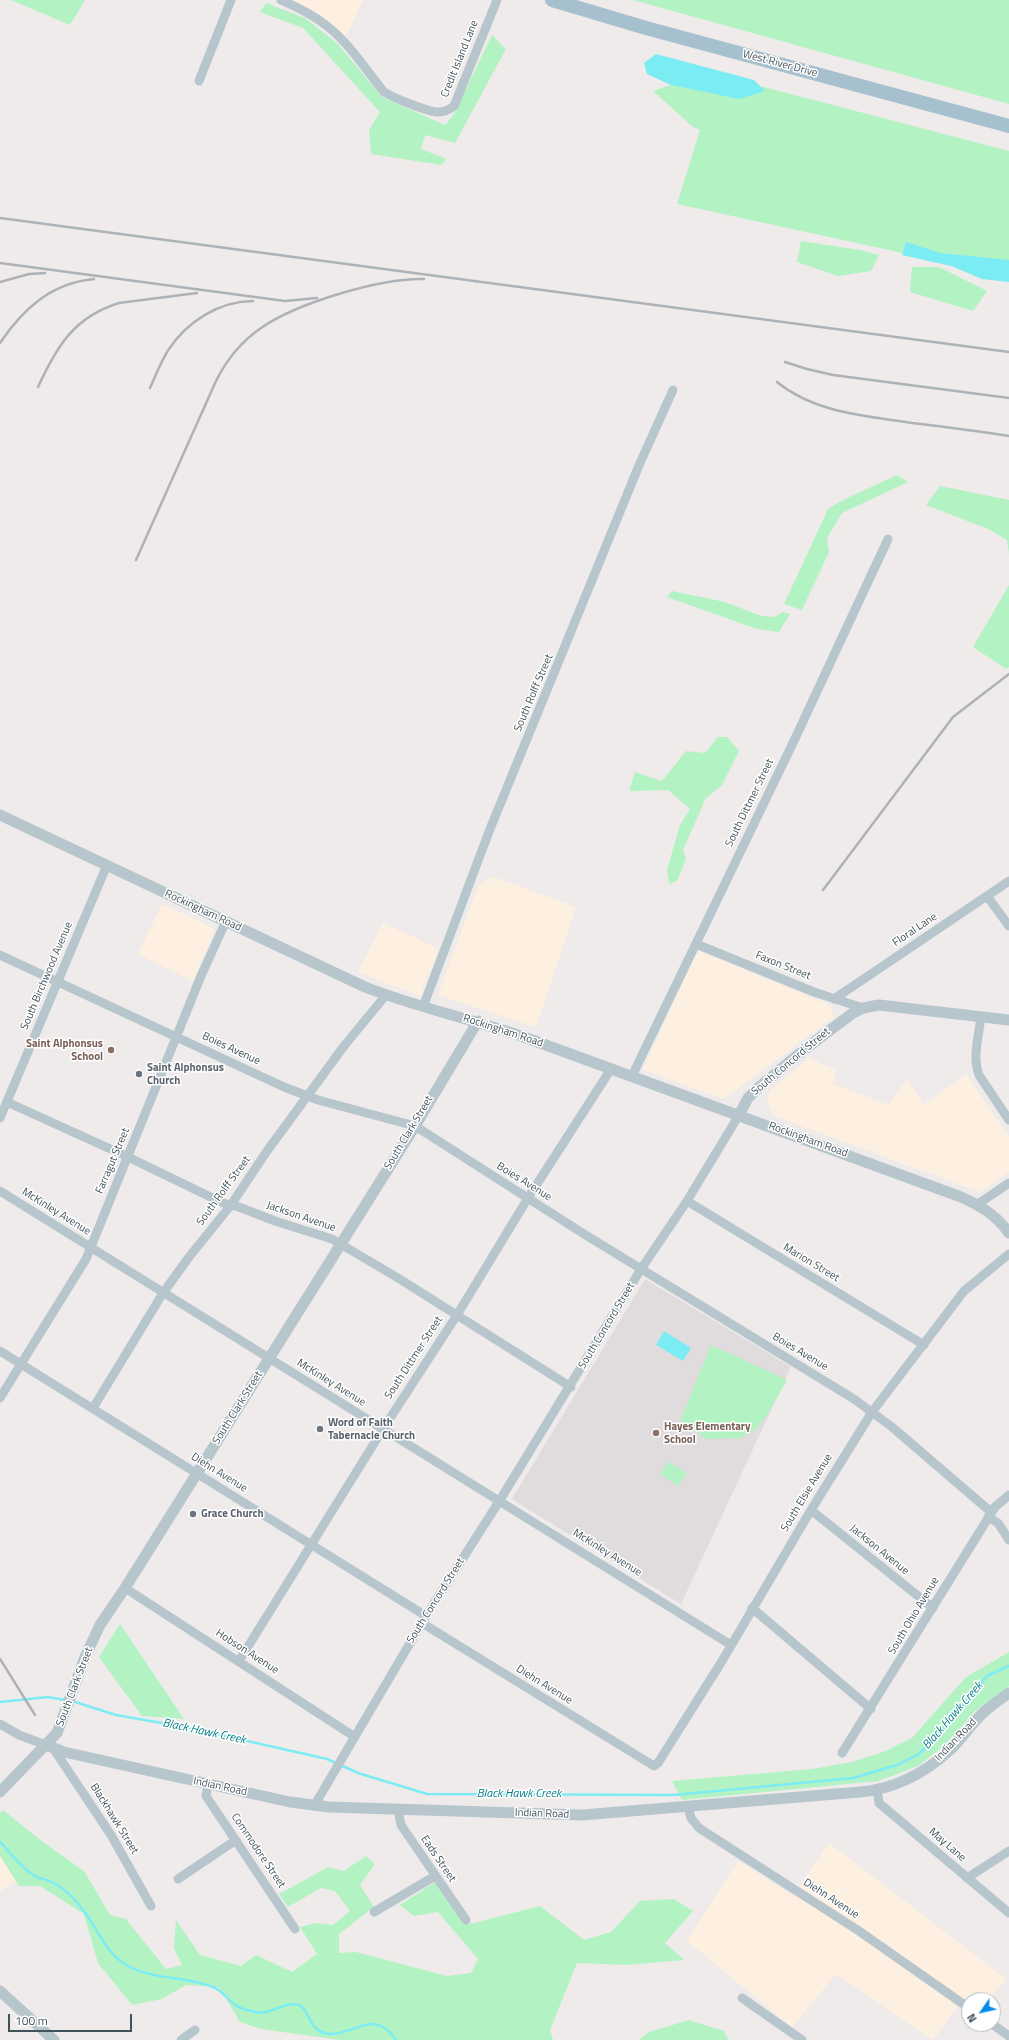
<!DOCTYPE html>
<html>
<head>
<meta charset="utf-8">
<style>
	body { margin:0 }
	#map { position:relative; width:1009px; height:2040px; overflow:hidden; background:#efebeb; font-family:"Titillium Web",sans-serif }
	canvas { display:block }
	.north { position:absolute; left:961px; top:1992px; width:40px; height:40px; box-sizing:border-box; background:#fff; border:1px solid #b3babd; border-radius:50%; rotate:236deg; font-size:11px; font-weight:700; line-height:16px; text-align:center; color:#42525a }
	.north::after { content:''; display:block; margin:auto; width:14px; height:18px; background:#088ceb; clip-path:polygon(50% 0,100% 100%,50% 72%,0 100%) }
	.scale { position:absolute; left:8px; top:2014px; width:124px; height:18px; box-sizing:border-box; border:2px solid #42525a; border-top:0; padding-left:5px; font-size:12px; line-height:14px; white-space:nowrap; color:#42525a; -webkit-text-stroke:3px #fff; paint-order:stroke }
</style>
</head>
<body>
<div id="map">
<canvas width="1009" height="2040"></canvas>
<div class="north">N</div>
<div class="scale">100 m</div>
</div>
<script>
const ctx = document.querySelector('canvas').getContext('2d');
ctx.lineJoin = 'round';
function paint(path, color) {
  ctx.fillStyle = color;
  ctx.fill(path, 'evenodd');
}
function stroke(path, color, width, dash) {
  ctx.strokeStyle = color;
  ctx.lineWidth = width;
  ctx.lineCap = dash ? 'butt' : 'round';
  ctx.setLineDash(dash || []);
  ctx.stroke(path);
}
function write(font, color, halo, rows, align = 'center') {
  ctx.font = font + ' "Titillium Web",sans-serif';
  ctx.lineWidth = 3;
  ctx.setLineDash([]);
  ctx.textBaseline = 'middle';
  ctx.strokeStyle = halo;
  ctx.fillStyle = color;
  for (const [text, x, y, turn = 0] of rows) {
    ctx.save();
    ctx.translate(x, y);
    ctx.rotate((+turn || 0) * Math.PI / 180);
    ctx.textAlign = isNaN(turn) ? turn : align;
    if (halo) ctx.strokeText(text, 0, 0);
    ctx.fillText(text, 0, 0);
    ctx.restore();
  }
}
const commercial = new Path2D(`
	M292,0H363L345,39L317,12Z
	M494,877L576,907L536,1027L438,995L479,884Z
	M162,904L215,929L193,981L138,954Z
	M383,923L439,949L420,996L358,972Z
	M697,950L828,1004L834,1017L724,1099L643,1070Z
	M809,1058L836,1070L833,1084L889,1105L907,1079L924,1105L966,1074L1009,1137V1172L980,1192L775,1116L769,1106L768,1096L771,1090Z
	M0,1815L34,1870L0,1891Z
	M829,1843L1006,1979L989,2000L969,2001L964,1998L933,2040L836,1974L792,2027L687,1941L738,1861L793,1896Z`);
const education = new Path2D(`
	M645,1279L791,1367L681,1604L512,1499Z`);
const green = new Path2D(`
	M11,0H85L70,25Z
	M633,0H1009V104Z
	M266,3L305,18L338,44L382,97L445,125L454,114L492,35L506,49L455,143L425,135L421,149L447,159L441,165L371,154L369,130L380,112L303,28L260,12Z
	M718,75L1009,151V276L677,204L700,130L693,127L653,91L671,85L712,93Z
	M801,241L860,250L879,255L871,271L838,276L797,262Z
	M912,267H939L987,291L973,311L910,292Z
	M897,475L908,482L842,513L827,538L829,552L802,610L784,604L828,509L841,501Z
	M940,486L1009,500V554L1007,540L988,529L926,505Z
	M1009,585V667L1006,669L973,647Z
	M672,591L725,602L761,616L774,617L783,612L790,614L779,632L757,629L667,597Z
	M718,737H727L739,751L722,785L706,798L683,850L686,859L677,881L669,884L667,870L680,825L690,809L668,790L629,791L635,772L662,781L686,751L705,753Z
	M711,1345L787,1380L767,1415L755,1430L741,1438L707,1439L680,1421Z
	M668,1462L687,1473L678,1486L660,1474Z
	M120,1624L184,1719L142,1716L99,1657Z
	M1009,1652V1686L975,1711L945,1745L918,1766L878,1781L682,1800L672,1781L812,1769L852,1762L883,1752L912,1738L966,1677Z
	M3,1810L43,1842L84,1871L110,1915L126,1919L166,1969L182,1965L174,1948L176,1920L200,1955L241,1966L256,1955L292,1972L317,1954L300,1927L316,1923L333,1925L350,1911L335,1891L321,1888L288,1907L279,1894L328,1867L344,1871L366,1856L375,1864L360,1885L374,1907L339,1934V1953L356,1952L447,1976L471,1973L478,1959L438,1912L414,1916L400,1905L435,1882L464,1924L474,1923L540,1906L584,1940L611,1932L640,1901L674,1899L693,1911L665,1943L684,1960L627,1965L577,1963L550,2030L553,2040H340L261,2029L240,2022L219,1987L186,1985L162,1999L132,2005L98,1963L84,1914L40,1886H19L0,1856V1813Z
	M689,2020L724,2031L728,2040H639L649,2032Z`);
const water = new Path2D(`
	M656,54L754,80L765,91L739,99L671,85L647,74L644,63Z
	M906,242L940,253L1009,260V282L982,279L951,266L902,255Z
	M664,1331L691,1348L683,1361L656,1345Z`);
const stream = new Path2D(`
	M72,1701L116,1715L190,1728L327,1759L358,1773L427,1794L674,1795L853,1778L897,1765L919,1754L943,1730L987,1676L1009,1666
	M0,1702L48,1697L65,1700
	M0,1842C11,1853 21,1868 35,1876C40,1879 46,1879 52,1882C64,1888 75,1899 83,1910C98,1929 106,1954 128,1966C154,1980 186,1976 213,1987C222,1990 226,1998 234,2004C239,2008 250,2011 256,2012C269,2015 281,2004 294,2004C312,2005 305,2033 331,2034C356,2034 375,2008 396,2040`);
const minor = new Path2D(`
	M281,0C297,7 313,15 327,26C349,43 366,70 384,92C392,97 430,113 439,112C444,112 450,109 454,106L497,0
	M199,81L231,0
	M987,896L1009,926
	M696,944L814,992L863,1008
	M0,955L284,1087L318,1100L415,1126L584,1234L854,1399L892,1427L991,1512
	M834,999L1009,881
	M423,1007L490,829L640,463L673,390
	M981,1016C979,1036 972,1056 979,1075L1009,1120
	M632,1076L792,745L888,539
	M7,1102L128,1157L223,1203L239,1207L275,1221L332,1239L398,1278L571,1387
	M0,1118L107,865
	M0,1191L731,1645
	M687,1201L924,1345
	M978,1204L1009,1183
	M0,1351L426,1616
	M0,1398L86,1259L201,976L226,921
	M93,1408L163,1293L189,1257L231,1205L267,1151L344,1046L386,995
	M811,1510L933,1608
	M988,1517L998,1523L1009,1540
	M125,1588L355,1737
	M752,1608L871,1709
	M422,1623L654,1766L658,1763L722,1661L811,1510L872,1412L964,1291L1009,1254
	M239,1661L383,1429L457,1315L528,1198L611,1069
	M0,1724L19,1735L46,1745
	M53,1748L111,1835L151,1906
	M842,1753L995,1507L1009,1495
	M208,1785L206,1796L295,1929
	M877,1790L879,1803L1009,1913
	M314,1806L426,1616L500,1500L641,1269L687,1201L739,1115
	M688,1807L691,1818L699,1828L859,1931L969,2008
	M398,1809L401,1825L466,1920
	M967,1878L1009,1851
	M178,1879L236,1840
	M374,1912L435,1876
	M742,1998L802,2040
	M992,2024L1009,2036
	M181,2040L195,2030`);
const tertiary = new Path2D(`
	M0,815L365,987C416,1007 471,1019 524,1037L961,1197C981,1206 996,1215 1009,1233
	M739,1115L748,1098L758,1088L805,1049L853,1013L863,1008L879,1005L1009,1020
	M46,1745L64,1752L290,1802L329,1807L582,1815L860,1792C894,1789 925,1773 950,1750C960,1741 968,1728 978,1718C987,1708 998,1701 1009,1693
	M0,1792L57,1733L85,1657L100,1625L125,1588L415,1126L478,1021
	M0,1991L54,2040`);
const primary = new Path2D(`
	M552,0L646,28L1009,126`);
const rail = new Path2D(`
	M0,218L1009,352
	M0,263L285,301L317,298
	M0,282L29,274L45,273
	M0,343C23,309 51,283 94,279
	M785,362L807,369L833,375L1009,398
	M777,382C815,413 866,416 912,423C945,427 977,431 1009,436
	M38,387C57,346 74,317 119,303L197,293
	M150,388C156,375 161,361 169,349C187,322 219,301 253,301
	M136,560L216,381C226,361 242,341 261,328C297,303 380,278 424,279
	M823,890L953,717L1009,674
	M0,1659L35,1715`);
const markers = [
	[111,1050,4,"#8d6e63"],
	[139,1074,4,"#6b7280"],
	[320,1429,4,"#6b7280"],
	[656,1433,4,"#8d6e63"],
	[193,1514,4,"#6b7280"]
];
const streetNames = [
	["Credit Island Lane",460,59,-68],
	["West River Drive",780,64,15],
	["South Rolff Street",534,693,-67],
	["South Dittmer Street",750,803,-64],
	["Rockingham Road",203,911,25],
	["Floral Lane",915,930,-34],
	["Faxon Street",783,966,22],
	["South Birchwood Avenue",47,976,-67],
	["Rockingham Road",503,1031,18],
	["Boies Avenue",231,1049,25],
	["South Concord Street",791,1062,-40],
	["South Clark Street",409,1133,-59],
	["Rockingham Road",808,1140,20],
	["Farragut Street",113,1161,-67],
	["Boies Avenue",524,1182,32],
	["South Rolff Street",224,1191,-54],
	["McKinley Avenue",56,1212,32],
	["Jackson Avenue",301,1217,19],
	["Marion Street",811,1263,31],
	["South Concord Street",607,1326,-59],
	["Boies Avenue",800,1352,31],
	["South Dittmer Street",414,1358,-57],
	["McKinley Avenue",331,1383,32],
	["South Clark Street",238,1408,-58],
	["Diehn Avenue",219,1473,32],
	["South Elsie Avenue",807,1493,-59],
	["Jackson Avenue",879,1550,39],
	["McKinley Avenue",607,1553,32],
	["South Concord Street",436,1601,-58],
	["South Ohio Avenue",914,1616,-59],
	["Hobson Avenue",247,1652,33],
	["Diehn Avenue",544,1685,32],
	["South Clark Street",75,1687,-69],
	["Indian Road",956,1740,-46],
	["Indian Road",220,1787,12],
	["Indian Road",542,1814,2],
	["Blackhawk Street",114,1819,58],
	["May Lane",947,1845,41],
	["Commodore Street",258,1851,56],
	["Eads Street",438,1859,56],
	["Diehn Avenue",831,1899,33]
];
const educationNames = [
	["Saint Alphonsus",103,1044],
	["School",103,1057],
	["Hayes Elementary",664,1427,"left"],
	["School",664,1440,"left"]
];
const worshipNames = [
	["Saint Alphonsus",147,1068],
	["Church",147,1081],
	["Word of Faith",328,1423],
	["Tabernacle Church",328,1436],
	["Grace Church",201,1514]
];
const waterNames = [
	["Black Hawk Creek",953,1716,-49],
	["Black Hawk Creek",204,1732,12],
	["Black Hawk Creek",519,1794]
];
paint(commercial, '#fdf0e0');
paint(education, '#e0dcdd');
paint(green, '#b3f2c2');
paint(water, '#7cecf4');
stroke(stream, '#7cecf4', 2.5);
stroke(minor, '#b7c6cd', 9);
stroke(tertiary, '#b7c6cd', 11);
stroke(primary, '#a7c0ce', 14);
stroke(rail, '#adb2b7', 2.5);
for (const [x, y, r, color] of markers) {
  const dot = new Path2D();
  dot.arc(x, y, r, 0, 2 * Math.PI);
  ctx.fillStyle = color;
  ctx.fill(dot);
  stroke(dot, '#fff', 1.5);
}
write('11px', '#42525a', '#fff', streetNames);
write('bold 11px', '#785e54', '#fff', educationNames, 'right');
write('bold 11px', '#5b616d', '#fff', worshipNames, 'left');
write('italic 12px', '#047f88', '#fff', waterNames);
</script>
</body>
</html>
